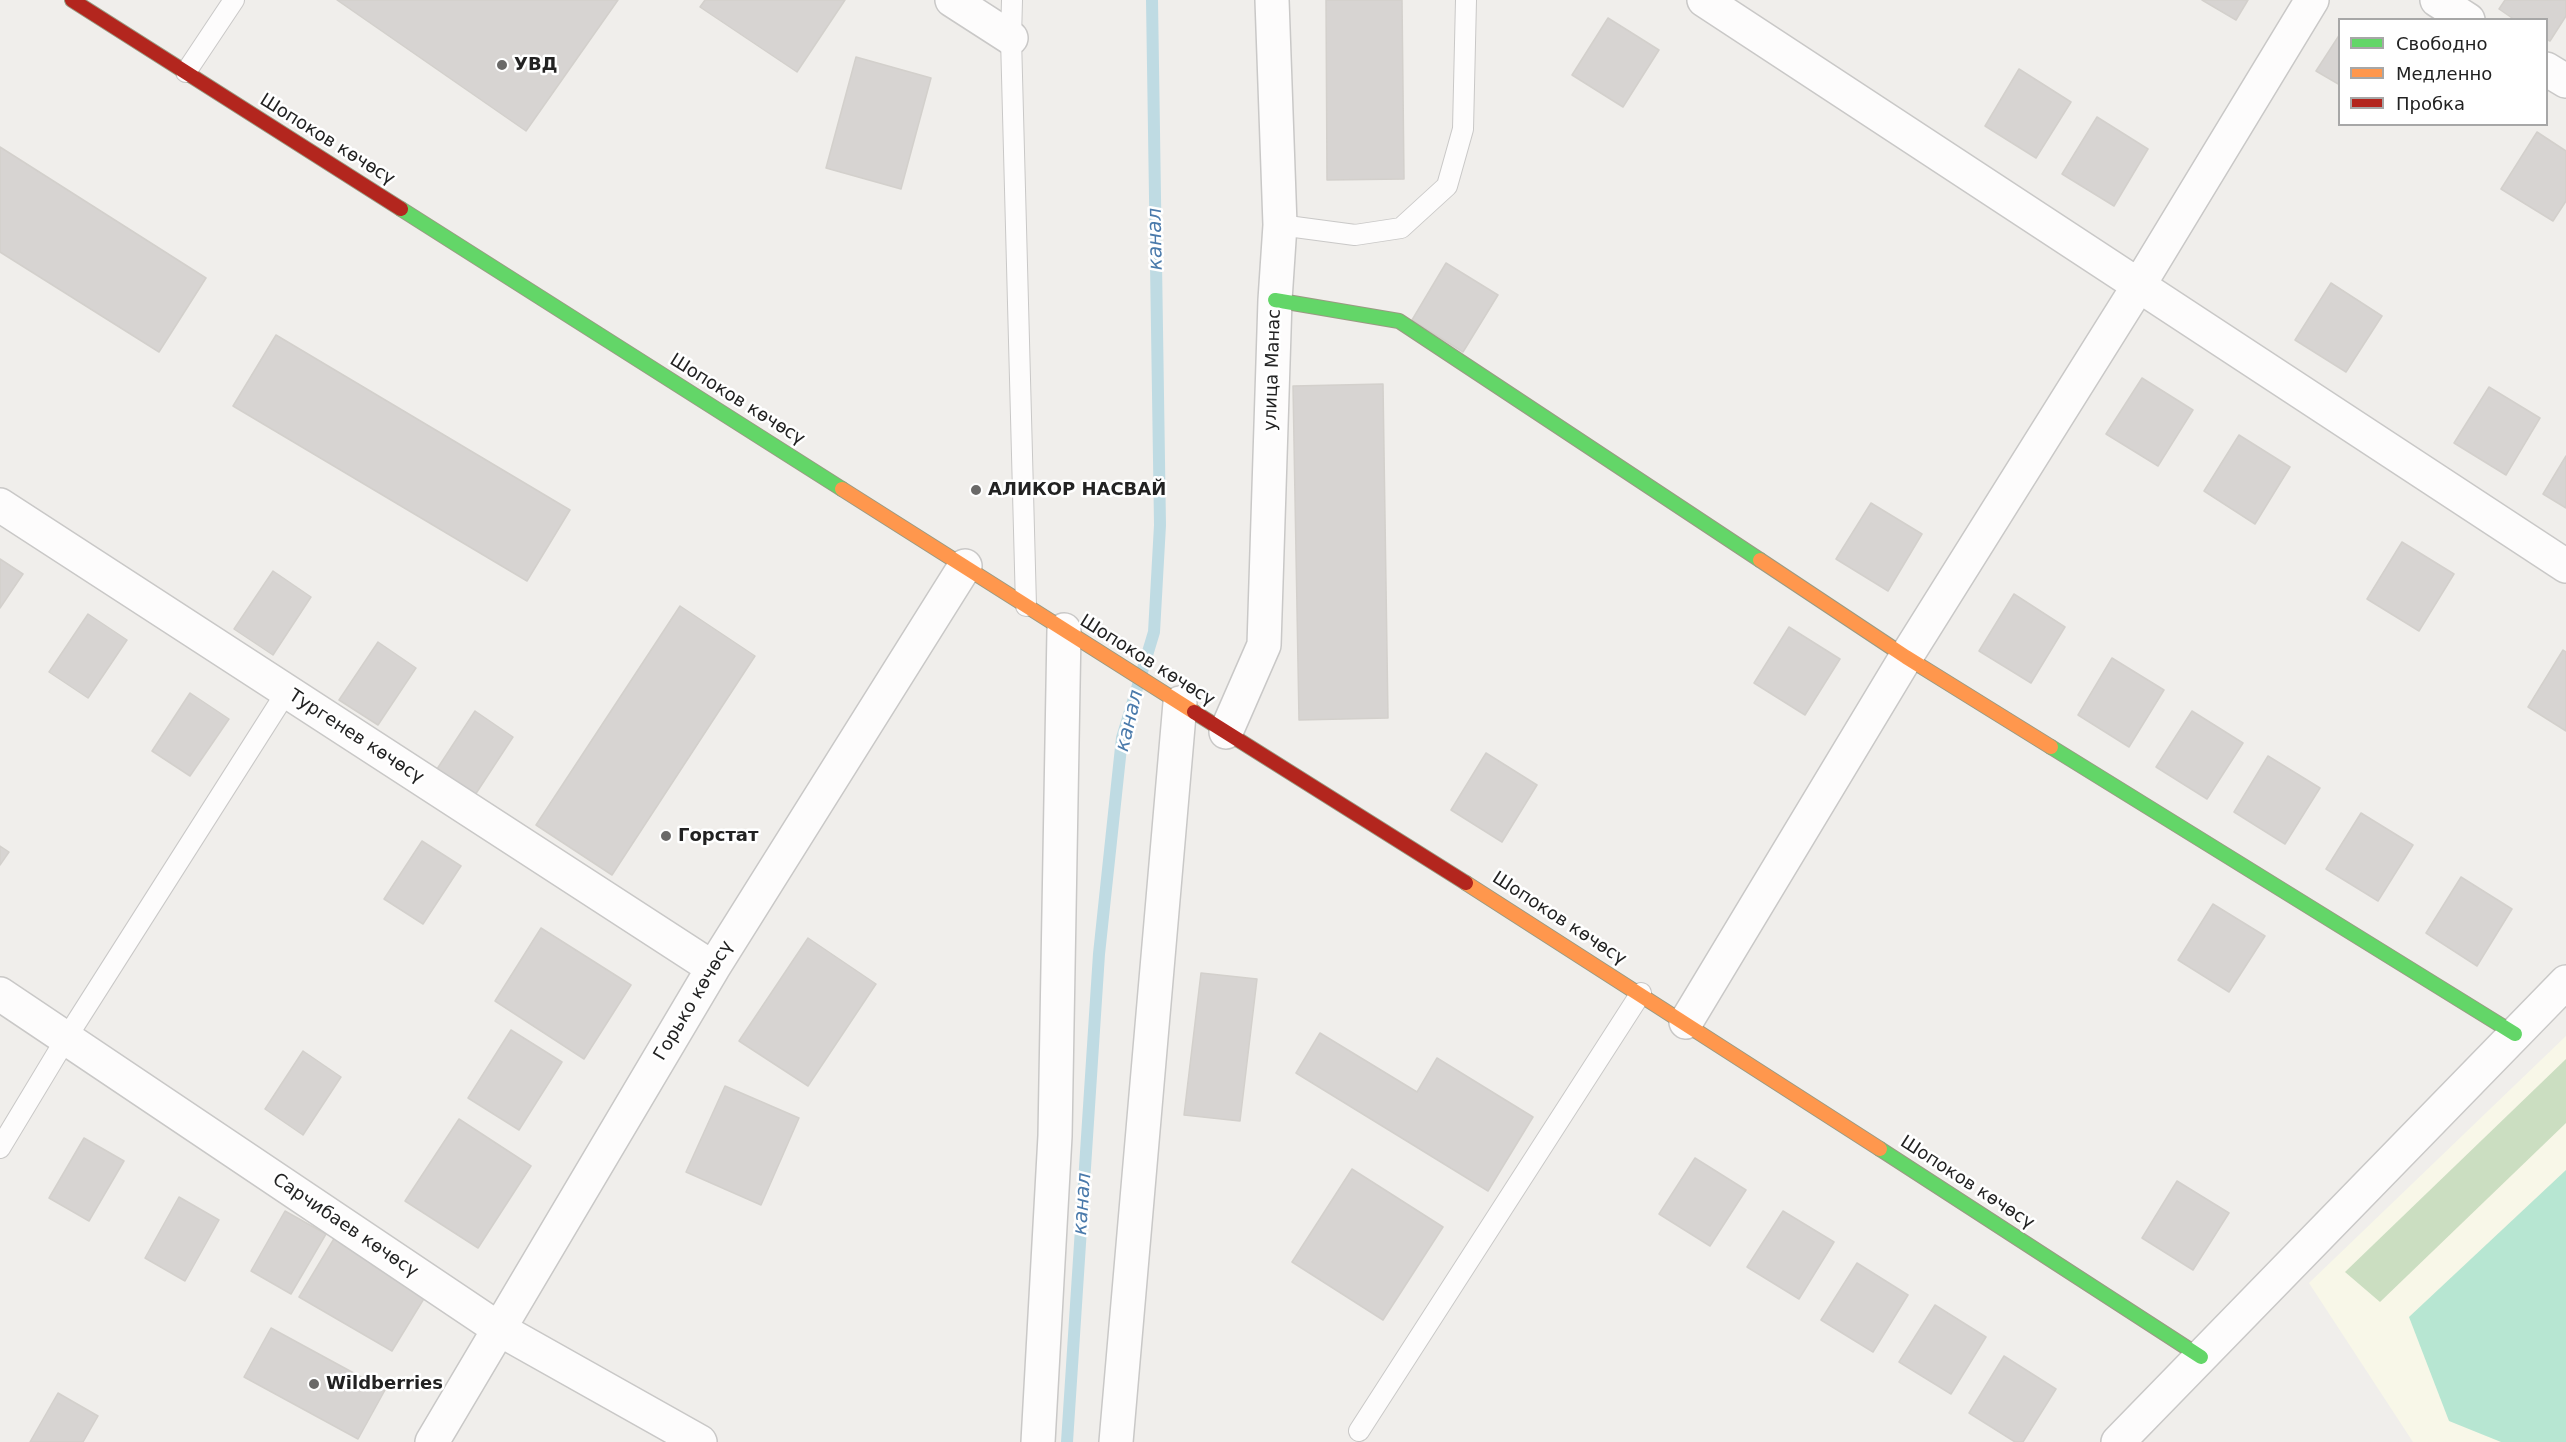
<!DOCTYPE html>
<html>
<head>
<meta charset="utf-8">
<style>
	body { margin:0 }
	#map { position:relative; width:2566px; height:1442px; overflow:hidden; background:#f0eeeb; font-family:"DejaVu Sans",sans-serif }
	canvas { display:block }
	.legend { position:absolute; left:2338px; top:18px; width:210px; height:108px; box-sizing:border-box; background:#fff; border:2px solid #a7a7a7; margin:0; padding:8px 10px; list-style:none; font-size:18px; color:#222 }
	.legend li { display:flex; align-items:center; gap:12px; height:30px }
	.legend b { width:30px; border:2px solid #a7a7a7 }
</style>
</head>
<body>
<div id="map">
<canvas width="2566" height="1442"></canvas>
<ul class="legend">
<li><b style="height:8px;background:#63d668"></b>Свободно</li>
<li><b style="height:8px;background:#ff974d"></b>Медленно</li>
<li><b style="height:8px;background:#b3261e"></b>Пробка</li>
</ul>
</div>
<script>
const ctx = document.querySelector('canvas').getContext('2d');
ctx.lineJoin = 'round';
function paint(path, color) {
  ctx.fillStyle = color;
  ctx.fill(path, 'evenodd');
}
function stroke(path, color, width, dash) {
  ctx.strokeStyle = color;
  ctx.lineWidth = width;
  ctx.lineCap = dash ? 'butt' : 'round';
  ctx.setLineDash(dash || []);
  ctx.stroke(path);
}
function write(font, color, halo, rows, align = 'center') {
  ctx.font = font + ' "DejaVu Sans",sans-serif';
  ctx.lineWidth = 5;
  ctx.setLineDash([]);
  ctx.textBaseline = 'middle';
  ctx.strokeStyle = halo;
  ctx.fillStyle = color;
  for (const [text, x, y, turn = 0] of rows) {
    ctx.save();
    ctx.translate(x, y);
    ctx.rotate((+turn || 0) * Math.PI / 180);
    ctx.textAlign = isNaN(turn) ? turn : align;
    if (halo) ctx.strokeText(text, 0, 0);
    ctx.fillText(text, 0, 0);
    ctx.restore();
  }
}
const education = new Path2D(`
	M2566,1036V1442H2413L2309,1283Z`);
const forest = new Path2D(`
	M2566,1059V1123L2380,1302L2345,1272Z`);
const pitch = new Path2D(`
	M2566,1170V1442H2501L2449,1421L2409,1317Z`);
const stream = new Path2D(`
	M1067,1442L1099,954L1122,738L1154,632L1160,525L1152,0`);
const building = new Path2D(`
	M337,0H618L526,131Z
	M705,0H845L797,72L700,7Z
	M1326,0H1402L1404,179L1327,180Z
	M2202,0H2248L2236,20Z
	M2505,0H2566V16L2550,41L2546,39V20H2515L2499,9Z
	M1608,18L1659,50L1623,107L1572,75Z
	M2340,34V85L2316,71Z
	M856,57L931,78L901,189L826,168Z
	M2019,69L2071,102L2036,158L1985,126Z
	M2097,117L2148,149L2114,206L2062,174Z
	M2537,132L2566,151V201L2553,221L2501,189Z
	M0,147L206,278L159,352L0,252Z
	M1446,263L1498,295L1463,352L1412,320Z
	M2331,283L2382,316L2346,372L2295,340Z
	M276,335L570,510L527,581L233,406Z
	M2142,378L2193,410L2158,466L2106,434Z
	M1383,384L1388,718L1299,720L1293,386Z
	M2489,387L2540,418L2506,475L2454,443Z
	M2239,435L2290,467L2255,524L2204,491Z
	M2566,456V508L2543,494Z
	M1871,503L1922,534L1888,591L1836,559Z
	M2402,542L2454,574L2419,631L2367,599Z
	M0,559L23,574L0,608Z
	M273,571L311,597L273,655L234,629Z
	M2014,594L2065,627L2031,683L1979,651Z
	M680,606L755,656L612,875L536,825Z
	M88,614L127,640L88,698L49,672Z
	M1789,627L1840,659L1805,715L1754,683Z
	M378,642L416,668L378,725L339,700Z
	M2563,650L2566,652V731L2528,707Z
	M2112,658L2164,690L2129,747L2078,715Z
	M190,693L229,719L190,776L152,751Z
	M475,711L513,737L475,795L437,769Z
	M2192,711L2243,743L2207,799L2156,767Z
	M1486,753L1537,785L1502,842L1451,810Z
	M2268,756L2320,788L2285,844L2234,812Z
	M2361,813L2413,845L2378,901L2326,869Z
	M422,841L461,866L423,924L384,899Z
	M0,846L9,852L0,865Z
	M2461,877L2512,909L2477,966L2426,933Z
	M2213,904L2265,936L2229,992L2178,960Z
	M541,928L631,985L584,1059L495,1001Z
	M808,938L876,984L808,1086L739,1041Z
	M1201,973L1257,979L1240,1121L1184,1115Z
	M511,1030L562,1062L519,1130L468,1098Z
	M1320,1033L1417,1092L1437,1058L1533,1117L1488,1191L1296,1073Z
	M303,1051L341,1077L303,1135L265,1109Z
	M725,1086L799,1118L761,1205L686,1172Z
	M459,1119L531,1166L478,1248L405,1201Z
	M84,1138L124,1161L89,1221L49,1198Z
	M1695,1158L1746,1190L1710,1246L1659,1214Z
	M1352,1169L1443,1227L1383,1320L1292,1262Z
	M2177,1181L2229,1213L2193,1270L2142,1238Z
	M179,1197L219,1220L185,1281L145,1258Z
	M285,1211L326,1234L291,1294L251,1271Z
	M1783,1211L1834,1242L1799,1299L1747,1267Z
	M335,1237L428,1292L392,1351L299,1297Z
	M1857,1263L1908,1295L1873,1352L1821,1320Z
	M1935,1305L1986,1337L1951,1394L1899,1362Z
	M271,1328L385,1390L358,1439L244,1377Z
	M2004,1356L2056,1389L2023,1442H2015L1969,1413Z
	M58,1393L98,1416L83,1442H30Z`);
const lane = new Path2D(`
	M1012,0L1011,38L1026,606
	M186,72L234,0
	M1280,225L1355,235L1401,228L1447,186L1463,129L1466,0
	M0,1148L67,1037L287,691
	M1359,1431L1641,993`);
const street = new Path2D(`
	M952,0L1011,38
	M1704,0L2566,566
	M2437,0L2468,20
	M2546,69L2566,81
	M0,505L713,968
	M1226,732L1264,645L1275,300L1280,225L1272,0
	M0,994L499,1329L700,1442
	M1686,1022L1906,657L2139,285L2312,0
	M432,1442L713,968L965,566
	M1038,1442L1055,1136L1064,630
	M1116,1442L1180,703
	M2118,1442L2566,982`);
const fast = new Path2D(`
	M401,209L842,489
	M1275,300L1399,321L1760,560
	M2051,747L2515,1034
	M1880,1149L2201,1357`);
const slow = new Path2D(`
	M842,489L1194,712
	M1760,560L1906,657L2051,747
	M1466,883L1880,1149`);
const jam = new Path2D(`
	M72,0L401,209
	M1194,712L1466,883`);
const markers = [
	[502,65,6,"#6a6968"],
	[976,490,6,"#6a6968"],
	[666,836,6,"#6a6968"],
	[314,1384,6,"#6a6968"]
];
const poiNames = [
	["УВД",514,65],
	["АЛИКОР НАСВАЙ",988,490],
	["Горстат",678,836],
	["Wildberries",326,1384]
];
const streetNames = [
	["Шопоков көчөсү",327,140,32],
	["улица Манас",1273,370,-88],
	["Шопоков көчөсү",737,400,32],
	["Шопоков көчөсү",1147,661,32],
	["Тургенев көчөсү",356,737,33],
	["Шопоков көчөсү",1559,919,33],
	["Горько көчөсү",694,1001,-59],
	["Шопоков көчөсү",1967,1183,33],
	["Сарчибаев көчөсү",345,1226,34]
];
const waterNames = [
	["канал",1156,239,-91],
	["канал",1130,721,-76],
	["канал",1083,1204,-86]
];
paint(education, '#f8f7e8');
paint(forest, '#cbdec1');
paint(pitch, '#b7e6d2');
stroke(stream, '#bfdbe3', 12);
paint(building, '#d7d4d2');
stroke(building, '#d3d0cc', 1.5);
stroke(lane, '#c9c8c7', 22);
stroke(street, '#c9c8c7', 36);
stroke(fast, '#999a82', 16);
stroke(slow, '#999a82', 16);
stroke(jam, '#999a82', 16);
stroke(lane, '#fdfcfc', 20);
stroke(street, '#fdfcfc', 33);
stroke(fast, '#63d668', 14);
stroke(slow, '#ff974d', 14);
stroke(jam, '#b3261e', 14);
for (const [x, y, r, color] of markers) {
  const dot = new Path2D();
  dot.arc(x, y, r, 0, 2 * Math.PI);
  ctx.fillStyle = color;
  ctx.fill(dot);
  stroke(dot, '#fff', 2);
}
write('bold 18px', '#222', '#fff', poiNames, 'left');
write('18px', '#222', '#fff', streetNames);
write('italic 20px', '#4a7aab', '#fff', waterNames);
</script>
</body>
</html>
